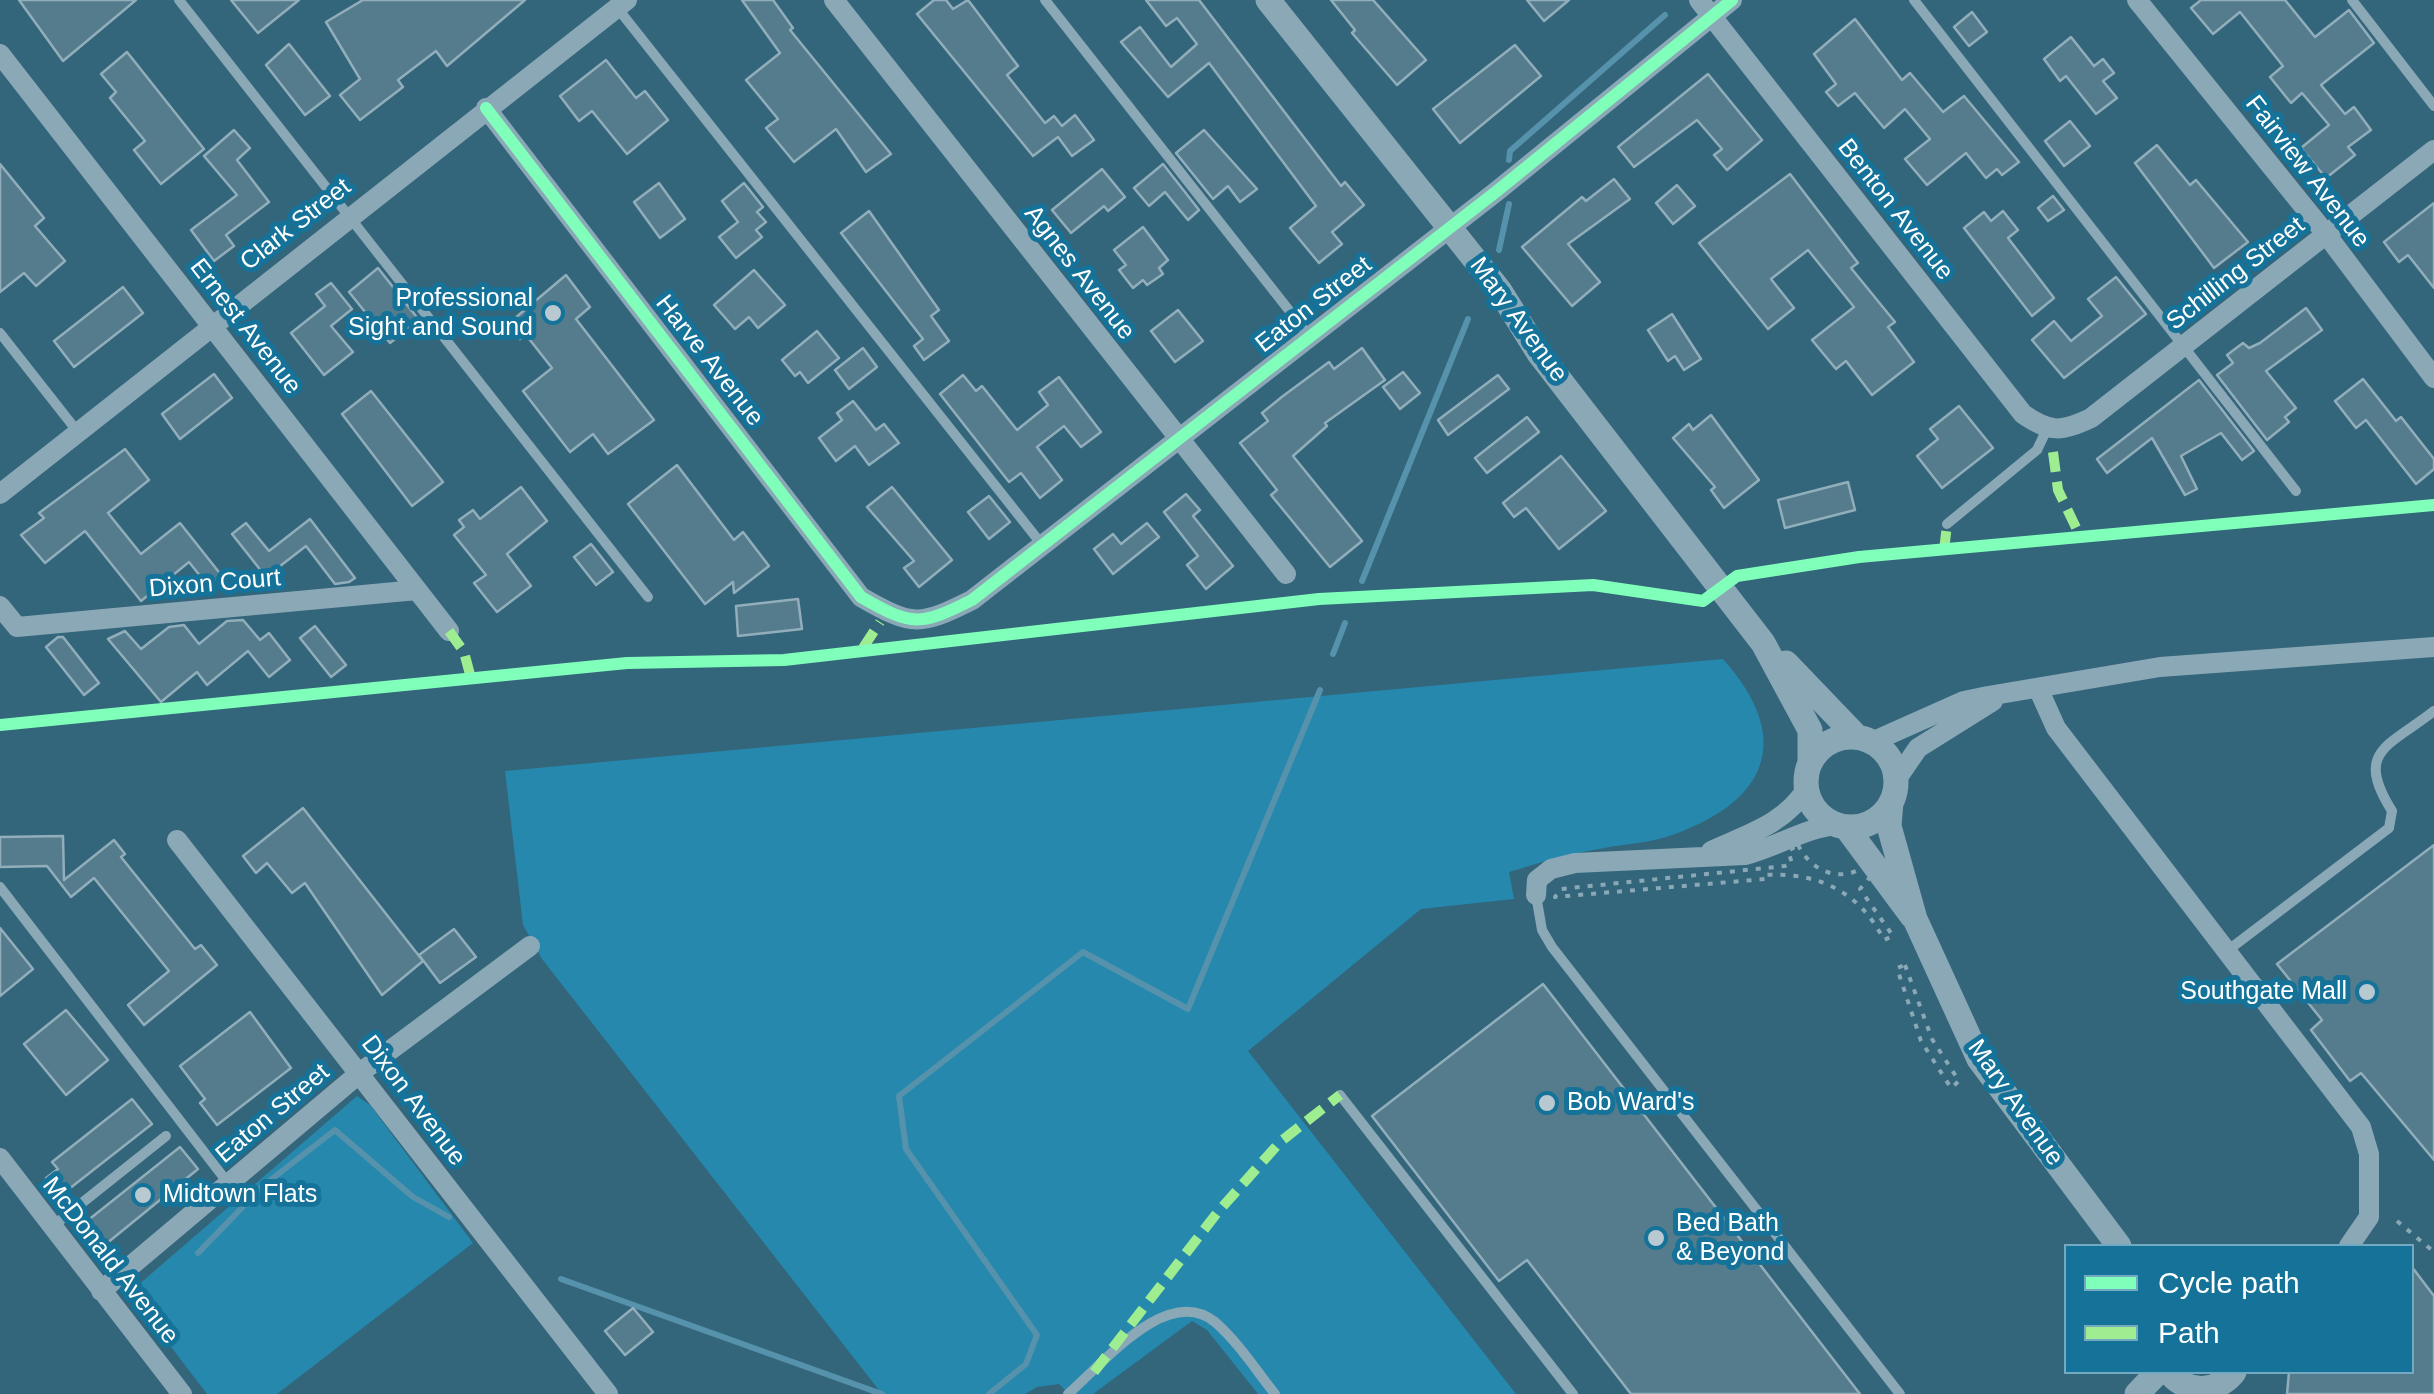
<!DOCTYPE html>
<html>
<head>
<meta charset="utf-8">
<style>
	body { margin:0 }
	#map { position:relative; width:2434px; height:1394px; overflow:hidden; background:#33657b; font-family:Arial,sans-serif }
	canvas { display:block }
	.legend { position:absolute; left:2064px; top:1244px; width:350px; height:130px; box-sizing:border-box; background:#157299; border:2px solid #73aac2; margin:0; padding:12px 18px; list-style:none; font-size:30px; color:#fff }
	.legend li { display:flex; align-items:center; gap:20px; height:50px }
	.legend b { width:50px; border:2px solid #73aac2 }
</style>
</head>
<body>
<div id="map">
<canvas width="2434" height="1394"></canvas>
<ul class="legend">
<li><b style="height:12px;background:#80ffba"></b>Cycle path</li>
<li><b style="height:12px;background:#9fed91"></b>Path</li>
</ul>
</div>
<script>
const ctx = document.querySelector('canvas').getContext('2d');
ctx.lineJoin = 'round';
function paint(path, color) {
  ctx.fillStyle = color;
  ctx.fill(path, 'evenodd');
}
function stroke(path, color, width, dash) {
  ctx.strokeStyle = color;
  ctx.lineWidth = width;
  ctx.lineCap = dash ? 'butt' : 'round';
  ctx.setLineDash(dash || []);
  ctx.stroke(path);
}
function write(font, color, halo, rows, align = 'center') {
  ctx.font = font + ' Arial,sans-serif';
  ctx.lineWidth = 10;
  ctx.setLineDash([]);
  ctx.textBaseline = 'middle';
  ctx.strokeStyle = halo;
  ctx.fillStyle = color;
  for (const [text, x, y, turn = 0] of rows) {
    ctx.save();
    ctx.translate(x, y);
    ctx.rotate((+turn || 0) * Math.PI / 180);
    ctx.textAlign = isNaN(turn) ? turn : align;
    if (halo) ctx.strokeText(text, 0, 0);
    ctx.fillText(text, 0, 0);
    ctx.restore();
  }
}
const green = new Path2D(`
	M1723,659C1792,736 1771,799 1675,834C1652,843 1623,844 1599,849C1568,854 1539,863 1509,872L1514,899L1421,909L1248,1051L1516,1394H1258L1207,1330L1192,1321L1093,1394H1069L1059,1384L1037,1387L1025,1394H882L542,959L523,925L505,771Z
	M357,1096L370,1105L473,1243L277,1394H207L136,1301L137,1286Z`);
const stream = new Path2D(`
	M1509,160L1510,151L1665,15
	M1499,250L1509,204
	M1362,581L1468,319
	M1333,654L1345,623
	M198,1253L264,1185L335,1130L413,1197L449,1217
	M561,1279L882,1394
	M989,1394L1026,1364L1037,1335L906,1149L899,1096L1083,952L1188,1009L1320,690`);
const building = new Path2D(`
	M19,0H136L63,61Z
	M231,0H299L258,33Z
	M363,0H525L447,66L436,51L398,80L403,87L360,120L340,95L360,79L326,22Z
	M742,0H773L793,28L790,30L891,154L866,172L836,129L794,162L766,128L778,119L746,80L780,53Z
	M934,0H946L953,9L968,0L1018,66L1007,75L1045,123L1054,116L1062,126L1075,115L1094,140L1072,156L1058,137L1033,156L917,14Z
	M1146,0H1199L1341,186L1345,182L1364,205L1332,232L1342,244L1319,263L1290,228L1316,206L1209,63L1168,97L1121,42L1140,27L1171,67L1197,44L1177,18L1166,26Z
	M1331,0H1373L1426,60L1397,85L1352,33L1355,30Z
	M1527,0H1569L1544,21Z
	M2201,0H2285L2315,37L2349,10L2374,43L2321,85L2345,114L2354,107L2371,130L2348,147L2355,155L2326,178L2301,148L2329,125L2302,93L2291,103L2270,77L2283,66L2240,12L2213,34L2191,8Z
	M1972,12L1987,32L1969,46L1954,27Z
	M1855,19L1902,80L1910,73L1943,112L1964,96L2019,162L2002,175L1997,169L1986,178L1966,153L1927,185L1905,159L1930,139L1905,109L1884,128L1855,93L1838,106L1826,92L1836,84L1814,54Z
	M2071,37L2094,66L2103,59L2114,73L2103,81L2117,98L2096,114L2066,76L2060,81L2044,59Z
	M289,44L330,96L305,115L266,65Z
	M1515,45L1541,76L1460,143L1433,109Z
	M127,52L204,149L161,184L134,150L145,141L110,98L116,92L101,74Z
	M606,60L636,98L645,91L668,120L627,154L592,111L579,121L560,96Z
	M1708,74L1762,140L1727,170L1714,155L1722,149L1697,120L1634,167L1618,147Z
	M2070,121L2090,146L2064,166L2045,141Z
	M234,130L250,148L237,160L269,202L226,235L234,246L214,261L191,230L237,195L204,156Z
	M1204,130L1257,189L1240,202L1228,186L1213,199L1176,153Z
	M2157,145L2190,185L2196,180L2248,242L2214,268L2135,163Z
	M0,164L44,218L35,226L65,261L36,286L24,273L0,292Z
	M1163,164L1199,210L1188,220L1165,192L1149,206L1134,188Z
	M1102,169L1125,197L1108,211L1104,206L1071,233L1052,210Z
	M1790,174L1858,263L1851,268L1895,322L1888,327L1914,362L1872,395L1846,361L1836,369L1812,340L1854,307L1808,250L1771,279L1794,308L1768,329L1699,243Z
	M1614,179L1630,199L1568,244L1600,282L1572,306L1522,247L1582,197L1586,201Z
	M659,183L685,219L660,238L634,202Z
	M744,183L763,207L757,212L766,222L756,230L762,237L736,258L719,237L738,222L722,201Z
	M1677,185L1695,206L1673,224L1656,203Z
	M2053,196L2064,210L2048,221L2038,208Z
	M2434,203V288L2408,255L2399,262L2384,242Z
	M869,211L939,310L931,316L949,341L924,360L914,346L923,339L841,233Z
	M2003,211L2018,230L2008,238L2054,298L2032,316L1964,228L1984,212L1991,221Z
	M1143,227L1168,260L1159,268L1163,274L1147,285L1143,280L1133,288L1119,270L1126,265L1114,250Z
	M378,268L419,320L390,343L349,292Z
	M754,270L785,305L758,328L749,317L735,329L714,305Z
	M566,275L590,307L576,319L654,420L608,454L593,434L570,452L523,391L552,368L526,335L520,339L508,324Z
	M2116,277L2146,314L2064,378L2032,340L2054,321L2071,341L2102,316L2088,299Z
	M331,283L352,309L331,326L353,352L324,375L291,333L325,306L316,294Z
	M123,287L143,313L74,367L54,341Z
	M2306,308L2322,330L2266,371L2296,408L2285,417L2289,422L2267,440L2217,375L2233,363L2227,355L2243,343L2249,348L2260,343Z
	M1178,310L1203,341L1175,362L1151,331Z
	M1672,314L1701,359L1684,370L1675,356L1668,361L1648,330Z
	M817,331L839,358L808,383L800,372L795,376L782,360Z
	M863,348L877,367L849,389L835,370Z
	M1362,348L1385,380L1325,423L1327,426L1293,456L1362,541L1330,567L1271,495L1277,490L1240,443L1268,421L1262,413L1283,396L1329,362L1334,369Z
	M1403,372L1420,393L1400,409L1383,387Z
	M214,374L232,398L180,439L162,414Z
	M963,375L976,391L982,386L1017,430L1048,405L1039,392L1059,377L1101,432L1081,447L1064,426L1037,447L1062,480L1040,498L1021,473L1009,482L940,394Z
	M1498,375L1509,389L1448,435L1438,420Z
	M2363,379L2396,421L2401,417L2434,459V469L2416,484L2366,420L2356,428L2335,401Z
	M2199,380L2254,451L2242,460L2221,433L2181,456L2197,489L2185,495L2152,438L2107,473L2097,459Z
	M371,391L443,482L412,506L342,414Z
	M853,401L876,430L884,424L899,443L869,465L855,446L836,461L819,438L842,420L837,413Z
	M1959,406L1993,448L1942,488L1917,456L1938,439L1930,429Z
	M1711,415L1759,480L1724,508L1711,490L1715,487L1673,438L1689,424L1693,430Z
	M1527,417L1539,432L1487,473L1475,458Z
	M125,449L149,480L108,513L141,554L180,523L222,576L209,587L189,562L141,601L85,531L45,563L21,535L44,518L39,513Z
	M1561,456L1606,511L1559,549L1526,508L1514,517L1503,503Z
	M677,465L734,540L743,532L769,566L734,593L733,582L705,604L628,504Z
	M1848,482L1855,510L1785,528L1778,500Z
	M521,487L547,521L507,554L531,586L497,612L474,583L486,575L454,535L464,527L459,520L473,510L480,519Z
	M892,487L952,560L919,587L904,568L914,561L867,507Z
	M1186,494L1200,510L1193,516L1233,566L1206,589L1187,565L1198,556L1164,512Z
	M989,496L1010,522L989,539L968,512Z
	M310,519L355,578L349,582L335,584L306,546L266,577L232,534L246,523L269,551Z
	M1147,523L1159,537L1113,574L1094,549L1113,534L1121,544Z
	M591,544L613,572L596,585L574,557Z
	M798,599L802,629L738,636L736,606Z
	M243,620L260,640L269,633L290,660L269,677L248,651L207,685L197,672L161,702L108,639L125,631L141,649L169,627L184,625L199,644L227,621Z
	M315,626L346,665L331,677L300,638Z
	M58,637H63L99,683L84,695L46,647Z
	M303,808L423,961L382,995L305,883L292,893L267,863L256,873L243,856Z
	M63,836L64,880L114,840L125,854L121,857L195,949L201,945L217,965L144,1025L128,1005L169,971L94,878L71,897L47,866L0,867V837Z
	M2434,845V1160L2361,1073L2350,1081L2311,1030L2322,1020L2277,964Z
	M0,928L33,969L0,996Z
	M454,929L476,957L440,983L419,955Z
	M1543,984L1860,1394H1631L1527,1260L1499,1281L1372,1116Z
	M66,1010L108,1060L66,1095L24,1044Z
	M250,1012L291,1068L217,1125L200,1103L205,1099L180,1066Z
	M132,1099L152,1124L60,1196L46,1178L58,1169L52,1162Z
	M180,1147L198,1169L106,1244L87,1221Z
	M2412,1267L2434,1296V1394H2287L2289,1372H2412Z
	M633,1308L653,1332L625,1355L605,1331Z`);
const path = new Path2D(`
	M1798,845C1811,871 1839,883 1864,867L1871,876L1860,889L1893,936L1884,940C1859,891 1818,872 1764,875L1765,879L1555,897L1561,889L1785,866L1792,863L1788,851Z
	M1905,965L1932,1039L1959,1081L1951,1088L1921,1041L1897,968Z
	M2397,1221L2434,1252`);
const service = new Path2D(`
	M179,0L648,597
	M1045,0L1310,337
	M1914,0L2296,491
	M2352,0L2434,106
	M615,5L1043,546
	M0,333L77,431
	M1947,524L2037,450L2046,431
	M0,887L228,1183
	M1536,895L1542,930L1552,947L1900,1394
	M2227,951L2389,828L2392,811C2354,751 2388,747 2434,711
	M1340,1095L1573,1394
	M53,1226L166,1136
	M1068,1394C1102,1365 1167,1283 1215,1322C1238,1342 1256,1370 1275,1394`);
const minor = new Path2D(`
	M834,0L1286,574
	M1699,0L2023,414C2050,433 2062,432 2091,418L2434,150
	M2137,0L2326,234L2434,378
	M0,54L449,631
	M486,108L861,597C913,627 920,626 972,600L1497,191L1732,0
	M0,494L627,0
	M0,606L17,627L417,590
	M2038,688L2056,728L2361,1127L2369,1154V1217L2349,1246
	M1872,742L1964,701L1988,696L2160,667L2434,647
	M1896,780L1918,748L1993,701
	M177,840L608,1394
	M1711,851C1748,834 1785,824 1807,788
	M1536,895L1537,880L1551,869L1575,863L1745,855C1777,847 1806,827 1838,825
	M0,1158L182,1394
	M101,1291L361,1072L530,946`);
const tertiary = new Path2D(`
	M1268,0L1500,291L1538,352L1763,643L1810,730V762
	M1786,663L1857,737
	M1806 782a45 45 0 1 1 90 0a45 45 0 1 1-90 0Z
	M1891,802L1889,826L1915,919L1979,1059L2119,1246
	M1846,827L1912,916
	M2169,1372C2186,1394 2217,1394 2234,1372
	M2137,1394L2158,1372`);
const quiet = new Path2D(`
	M2053,452L2058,490L2081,538
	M1944,551L1947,524
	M449,631L464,652L472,682
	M863,648L880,622
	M1094,1372L1217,1213L1280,1142L1340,1095`);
const cycleway = new Path2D(`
	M486,108L861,597C913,627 920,626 972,600L1497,191L1732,0
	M0,725L627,663L784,660L1319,599L1593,585L1703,601L1737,576L1859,557L2434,505`);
const markers = [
	[553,313,10,"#b8c9d1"],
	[2367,992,10,"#b8c9d1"],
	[1547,1103,10,"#b8c9d1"],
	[143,1195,10,"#b8c9d1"],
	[1656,1238,10,"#b8c9d1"]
];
const streetNames = [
	["Fairview Avenue",2307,172,52],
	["Benton Avenue",1895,210,52],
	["Clark Street",296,225,-38],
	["Agnes Avenue",1079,273,52],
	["Schilling Street",2236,274,-38],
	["Eaton Street",1314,305,-38],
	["Mary Avenue",1518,320,54],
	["Ernest Avenue",245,327,52],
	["Harve Avenue",709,361,52],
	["Dixon Court",215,584,-5],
	["Dixon Avenue",413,1101,53],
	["Mary Avenue",2015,1103,55],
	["Eaton Street",273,1114,-40],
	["McDonald Avenue",110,1261,52]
];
const poiNames = [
	["Professional",533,299,"right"],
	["Sight and Sound",533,328,"right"],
	["Southgate Mall",2347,992,"right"],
	["Bob Ward's",1567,1103],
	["Midtown Flats",163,1195],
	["Bed Bath",1676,1224],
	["& Beyond",1676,1253]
];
paint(green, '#2688ad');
stroke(stream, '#5692ab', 6);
paint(building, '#547c8d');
stroke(building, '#91aeba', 2.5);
stroke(path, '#8ba8b6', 4, [5, 8]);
stroke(service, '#8ba8b6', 10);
stroke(minor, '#8ba8b6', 20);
stroke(tertiary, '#8ba8b6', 25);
stroke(quiet, '#9fed91', 10, [20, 10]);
stroke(cycleway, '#80ffba', 12);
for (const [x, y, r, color] of markers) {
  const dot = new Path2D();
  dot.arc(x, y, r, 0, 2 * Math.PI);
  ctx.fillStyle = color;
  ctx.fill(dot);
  stroke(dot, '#157299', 4);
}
write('25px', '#fff', '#157299', streetNames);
write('25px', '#fff', '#157299', poiNames, 'left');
</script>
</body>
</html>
